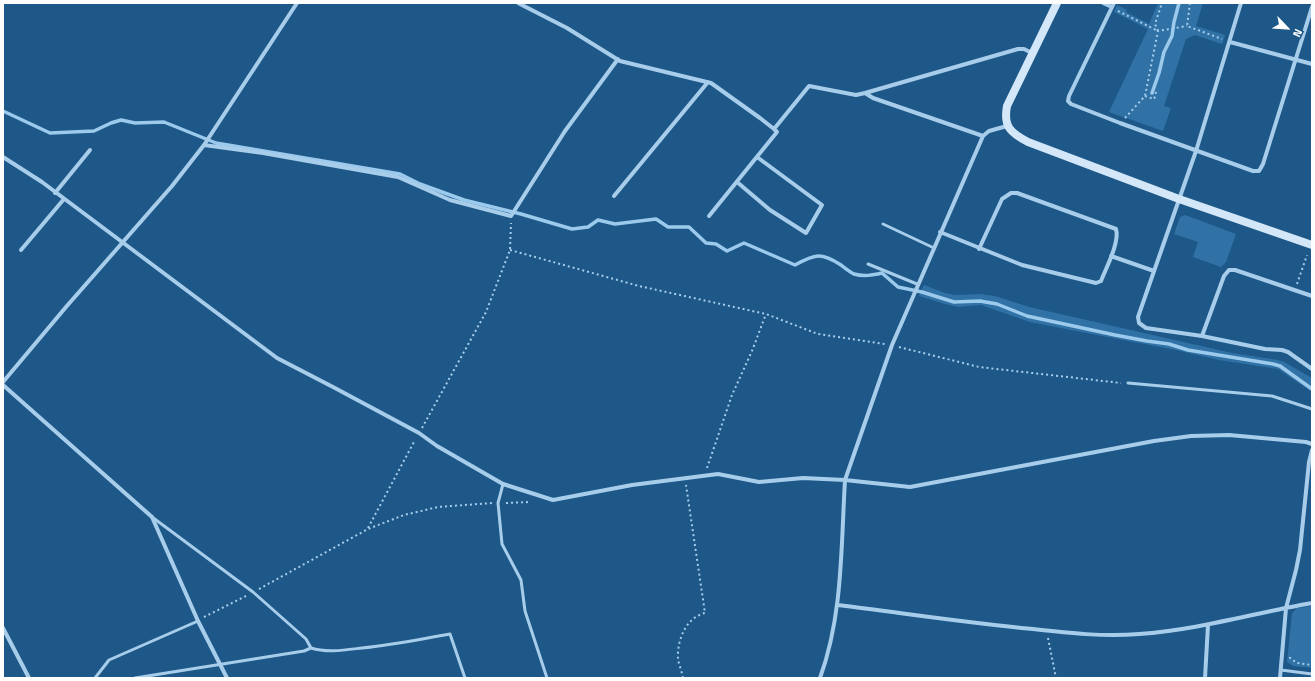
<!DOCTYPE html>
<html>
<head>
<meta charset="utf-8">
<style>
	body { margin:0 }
	#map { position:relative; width:1315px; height:681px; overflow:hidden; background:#1d5888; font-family:"Titillium Web",sans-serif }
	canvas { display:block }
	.frame { position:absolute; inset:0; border:4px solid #fff; pointer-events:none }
	.north { position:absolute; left:1267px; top:8px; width:40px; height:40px; -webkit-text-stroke:3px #1d5888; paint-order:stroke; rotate:115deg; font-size:11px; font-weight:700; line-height:16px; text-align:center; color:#fff }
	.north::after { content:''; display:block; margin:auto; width:14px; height:18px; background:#fff; clip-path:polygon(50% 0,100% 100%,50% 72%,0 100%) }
</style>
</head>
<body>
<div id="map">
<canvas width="1315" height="681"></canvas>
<div class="frame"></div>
<div class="north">N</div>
</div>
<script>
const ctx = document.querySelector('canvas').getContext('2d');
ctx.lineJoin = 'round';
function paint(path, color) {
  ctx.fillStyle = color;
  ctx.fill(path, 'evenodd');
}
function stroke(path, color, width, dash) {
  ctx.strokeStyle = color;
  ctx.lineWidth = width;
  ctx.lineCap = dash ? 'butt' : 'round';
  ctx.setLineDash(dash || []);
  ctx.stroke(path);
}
const green = new Path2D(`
	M1158,3H1203L1196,26L1225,35L1222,44L1195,35L1186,39L1164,106L1171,108L1163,131L1109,112L1148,29L1114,12L1117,5L1127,10L1126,12L1149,24Z
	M1185,215L1236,234L1226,262L1221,267L1193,257L1198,242L1174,234L1180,217Z
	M924,285L945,293L955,295L980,294L995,296L1029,307L1232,353L1278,360L1284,362L1312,378V392L1278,369L1219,360L1176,350L1071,330L1030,322L981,305L958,307L945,304L919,296Z
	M1312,606V668L1293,666L1287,662L1292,613L1297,608Z`);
const stream = new Path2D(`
	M1152,93L1159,73L1164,52L1172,36L1174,22L1179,3
	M3,111L50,133L94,131L111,123L121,120L135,123L164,122L216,143L400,174L420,184L464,200L521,214L572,229L588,227L598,220L615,224L656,219L668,227H689L706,243L716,244L727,251L744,243L795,265C815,254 821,252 841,265C845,268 850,272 854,274C864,277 873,275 882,273L898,287L922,292L954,302L980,301L997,304L1027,316L1115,335L1147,341L1169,344L1188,350L1273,364L1280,366L1312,389`);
const path = new Path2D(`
	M1190,3L1187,26L1222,39
	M1118,11L1158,31
	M1158,31L1155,24L1162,3
	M1145,96L1154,99L1156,94L1155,90
	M1125,118L1145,96L1158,31L1187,26
	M510,250L639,286L766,314L818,334L885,344
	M1297,284L1307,255
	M899,347L979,367L1121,383
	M422,428L486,312L510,250L511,223
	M707,468L732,395L752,351L766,314
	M506,503L530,502
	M368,528L415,440
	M259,589L368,529L404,515L438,507L492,503
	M204,617L246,596
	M1048,638L1056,678
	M1290,657V658L1297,663L1312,665
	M683,678C682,672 679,665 678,659C677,641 685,618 705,613L686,485`);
const lane = new Path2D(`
	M883,224L934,248
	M868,264L917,284
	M1128,383L1272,396L1312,409
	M503,484L498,503L502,544L521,580L525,611L547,678
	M152,517L253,592L306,639L311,648C327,653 345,650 362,648C392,645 421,639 450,634L465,678
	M1281,670L1312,674
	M95,678L109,660L198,621
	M135,678L304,651L311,648`);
const street = new Path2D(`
	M518,3L567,28L620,61L711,83L760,118L774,129L809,86L856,95L865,93L1018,49H1024L1032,53
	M1103,3L1112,7
	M1114,3L1069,96L1068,101L1071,104L1120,123L1253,171H1259L1263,164L1312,7
	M1241,3L1196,151L1138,317L1139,323L1146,328L1202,336L1265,349L1282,350L1288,352L1312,369
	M1230,42L1312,64
	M865,93L873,98L983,136
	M204,145L263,153L398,177L450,200L511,216L565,131L618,59
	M3,157L42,182L277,358L333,387L419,433L437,446L503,484L553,500L632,485L718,474L759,482L803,478L845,480L892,345L983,136L989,131L1007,126
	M737,182L770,210L806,233L822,205L757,157
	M55,193L90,150
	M614,196L708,82
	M709,216L777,132L774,129
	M940,232L1022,265L1096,283L1101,281C1106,268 1120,242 1116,229L1017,193H1011L1002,199L979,249
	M21,250L64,199
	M1111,256L1154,271
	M1202,336L1224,276L1229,270H1235L1312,296
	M3,382L66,307L172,186L204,145L297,3
	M3,385L152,517L198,621L227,678
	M838,605C903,613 968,623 1033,629C1068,633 1104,637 1139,634C1198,630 1254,613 1312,603
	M3,628L29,678
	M820,678C843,615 841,546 845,480L910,487L1154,441L1191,436L1229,435L1306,442L1312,444
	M1205,678L1208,625
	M1280,678L1286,608L1296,570L1300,550L1309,462L1312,450`);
const secondary = new Path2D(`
	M1057,3L1007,106C1003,127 1011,133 1028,142L1179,199L1312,245`);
paint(green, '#3172a6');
stroke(stream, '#9bcaed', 3.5);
stroke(path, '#a7cdeb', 2, [2, 3]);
stroke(lane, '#a7cdeb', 3);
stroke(street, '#a7cdeb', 4);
stroke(secondary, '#d3e7f8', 8);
</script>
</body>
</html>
